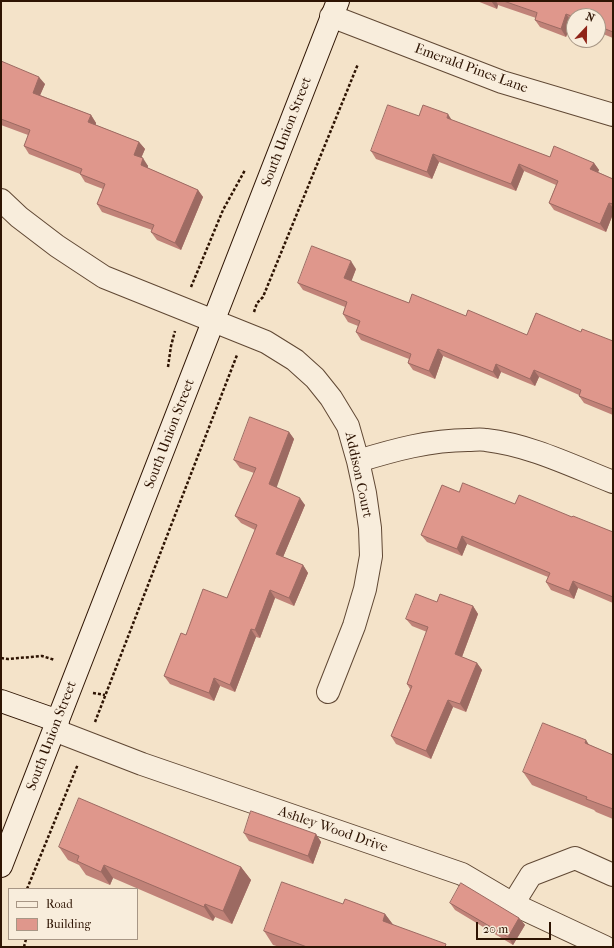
<!DOCTYPE html>
<html>
<head>
<meta charset="utf-8">
<style>
	body { margin:0 }
	#map { position:relative; width:614px; height:948px; overflow:hidden; background:#f4e3c9; font-family:"IM FELL French Canon",serif }
	canvas { display:block }
	.frame { position:absolute; inset:0; border:2px solid #2e1403; pointer-events:none }
	.legend { position:absolute; left:8px; top:888px; width:130px; height:52px; box-sizing:border-box; background:#f8eddc; border:1px solid #a79685; margin:0; padding:5px 7px; list-style:none; font-size:12px; color:#2e1403 }
	.legend li { display:flex; align-items:center; gap:8px; height:20px }
	.legend b { width:20px; border:1px solid #a79685 }
	.north { position:absolute; left:566px; top:8px; width:40px; height:40px; box-sizing:border-box; background:#f8eddc; border:1px solid #a79685; border-radius:50%; rotate:22deg; font-size:11px; font-weight:700; line-height:16px; text-align:center; color:#2e1403 }
	.north::after { content:''; display:block; margin:auto; width:14px; height:18px; background:#8f2418; clip-path:polygon(50% 0,100% 100%,50% 72%,0 100%) }
	.scale { position:absolute; left:476px; top:922px; width:75px; height:18px; box-sizing:border-box; border:2px solid #2e1403; border-top:0; padding-left:5px; font-size:12px; line-height:14px; white-space:nowrap; color:#2e1403; -webkit-text-stroke:3px #f8eddc; paint-order:stroke }
</style>
</head>
<body>
<div id="map">
<canvas width="614" height="948"></canvas>
<div class="frame"></div>
<ul class="legend">
<li><b style="height:5px;background:#f8eddc"></b>Road</li>
<li><b style="height:11px;background:#df978c"></b>Building</li>
</ul>
<div class="north">N</div>
<div class="scale">20 m</div>
</div>
<script>
const ctx = document.querySelector('canvas').getContext('2d');
ctx.lineJoin = 'round';
function stroke(path, color, width, dash) {
  ctx.strokeStyle = color;
  ctx.lineWidth = width;
  ctx.lineCap = dash ? 'butt' : 'round';
  ctx.setLineDash(dash || []);
  ctx.stroke(path);
}
function paint(path, color) {
  ctx.fillStyle = color;
  ctx.fill(path, 'evenodd');
}
function write(font, color, halo, rows, align = 'center') {
  ctx.font = font + ' "IM FELL French Canon",serif';
  ctx.lineWidth = 3;
  ctx.setLineDash([]);
  ctx.textBaseline = 'middle';
  ctx.strokeStyle = halo;
  ctx.fillStyle = color;
  for (const [text, x, y, turn = 0] of rows) {
    ctx.save();
    ctx.translate(x, y);
    ctx.rotate((+turn || 0) * Math.PI / 180);
    ctx.textAlign = isNaN(turn) ? turn : align;
    if (halo) ctx.strokeText(text, 0, 0);
    ctx.fillText(text, 0, 0);
    ctx.restore();
  }
}
const path = new Path2D(`
	M191,287L223,210L245,170
	M254,312L257,303L263,297L358,64
	M168,367L171,346L175,331
	M1,658L8,659L42,656L55,660
	M93,693L105,695
	M95,722L237,355
	M27,889L78,764
	M24,947L26,939`);
const street = new Path2D(`
	M331,16L502,82L613,115
	M1,200L19,217L57,246L104,277L266,342L295,360L315,378L331,398L348,426L358,461L365,493L370,528L371,556L365,589L354,626L328,692
	M358,461C394,450 430,440 468,440C474,440 480,439 486,440C530,445 572,466 613,482
	M54,730L142,764L462,874L513,904L605,947
	M513,904L531,875L575,858L613,875`);
const secondary = new Path2D(`
	M1,701L58,721
	M1,866L338,1`);
const wall = new Path2D(`
	M477,1H613V38L598,32V16H574V23L572,22L566,37L540,27L535,20L536,18L498,5L497,9Z
	M1,61L45,84L40,95L91,115L96,123V125L139,142L145,149L141,158L148,166V168L198,190L203,197L181,250L157,240L151,232L152,230L102,212L97,204L103,189L85,182L80,174L29,154L24,146L28,135L1,125Z
	M419,116L452,120L550,157L594,163L599,170L598,172L613,179V214L606,232L554,210L549,203L556,185L524,171L516,191L439,162L432,179L376,159L371,151Z
	M356,269L351,281L409,303L466,316L527,335L581,332L613,341V415L584,403L579,396V395L539,377L535,386L501,372L498,379L443,356L435,379L413,370L408,363L409,359L361,340L356,332L358,326L348,322L343,314L345,307L303,290L298,283Z
	M289,432L294,439L276,487L305,505L283,557L303,565L308,573L294,606L275,598L260,638L256,637L235,692L220,686L214,701L170,684L164,676L186,635L227,598L255,530L241,523L235,516L254,473L240,468L234,460Z
	M459,492L572,517L613,532V603L578,588L574,599L551,590L546,582L548,577L467,544L462,556L427,542L421,535Z
	M437,602L473,606L478,614L462,657L477,663L482,670L466,712L453,707L431,759L396,744L391,736L410,689L407,684L427,632L412,626L406,619Z
	M590,745L613,755V819L596,812L594,810L532,785L523,772Z
	M244,833L316,834L321,842L313,864L249,841Z
	M59,847L241,867L251,880L232,924L215,917L213,921L113,878L110,885L86,875L79,865L68,860Z
	M450,903L519,918L525,925L513,945L455,910Z
	M343,904L385,914L393,925L448,947H280L273,945L264,931Z`);
const shadedWall = new Path2D(`
	M491,1H496L498,5L497,9Z
	M566,14L572,22L566,37L561,29Z
	M39,77L45,84L38,100L33,93Z
	M448,114L453,122L447,118Z
	M91,115L96,123L94,130L88,122Z
	M139,142L145,149L139,163L134,155Z
	M433,154L439,162L432,179L427,172Z
	M143,158L148,166L146,173L141,165Z
	M594,163L599,170L596,177L590,169Z
	M519,164L524,171L516,191L511,184Z
	M198,190L203,197L181,250L175,243Z
	M609,203L613,208V214L606,232L600,224Z
	M351,261L356,269L350,285L344,278Z
	M438,349L443,356L435,379L429,371Z
	M496,364L501,372L498,379L493,372Z
	M534,370L539,377L535,386L530,379Z
	M289,432L294,439L275,492L269,484Z
	M300,498L305,505L281,562L276,554Z
	M462,536L467,544L462,556L457,549Z
	M303,565L308,573L294,606L289,598Z
	M573,581L578,588L574,599L569,591Z
	M270,590L275,598L260,638L255,630Z
	M473,606L478,614L460,662L455,654Z
	M251,629L256,637L235,692L230,685Z
	M477,663L482,670L466,712L460,704Z
	M214,678L220,686L214,701L209,693Z
	M448,700L453,707L431,759L426,751Z
	M586,740L595,754L585,743Z
	M316,834L321,842L313,864L308,856Z
	M104,865L113,878L110,885L101,872Z
	M241,867L251,880L232,924L223,911Z
	M205,904L215,917L213,921L204,907Z
	M385,914L395,927L383,921Z
	M519,918L525,925L513,945L508,937Z`);
const building = new Path2D(`
	M504,1H613V32L598,26V16H574V17L566,14L561,29L535,20L537,13Z
	M1,61L39,77L33,93L91,115L88,122L139,142L134,155L143,158L141,165L198,190L175,243L151,232L154,225L97,204L105,184L80,174L82,169L24,146L30,130L1,119Z
	M388,105L419,116L423,105L448,114L447,118L550,157L554,146L594,163L590,169L613,179V204L609,203L600,224L549,203L558,181L519,164L511,184L433,154L427,172L371,151Z
	M312,246L351,261L344,278L409,303L412,294L466,316L468,310L527,335L536,313L581,332L582,329L613,341V409L579,396L581,390L534,370L530,379L496,364L493,372L438,349L429,371L408,363L411,354L356,332L360,321L343,314L347,302L298,283Z
	M250,417L289,432L269,484L300,498L276,554L303,565L289,598L270,590L255,630L251,629L230,685L214,678L209,693L164,676L181,633L186,635L203,589L227,598L257,525L235,516L256,468L234,460Z
	M463,483L515,504L519,495L572,517L573,516L613,532V597L573,581L569,591L546,582L550,573L462,536L457,549L421,535L442,485L459,492Z
	M416,594L437,602L440,594L473,606L455,654L477,663L460,704L448,700L426,751L391,736L412,686L407,684L428,627L406,619Z
	M543,723L586,740L585,743L613,755V809L586,799L587,797L523,772Z
	M79,798L241,867L223,911L205,904L204,907L104,865L101,872L77,861L79,856L59,847Z
	M251,811L316,834L308,856L244,833Z
	M282,882L343,904L345,899L385,914L383,921L446,944L445,947H307L264,931Z
	M461,883L519,918L508,937L450,903Z`);
const streetNames = [
	["Emerald Pines Lane",471,69,20],
	["South Union Street",287,132,-69],
	["South Union Street",170,434,-69],
	["Addison Court",358,475,78],
	["South Union Street",52,736,-69],
	["Ashley Wood Drive",333,830,19]
];
stroke(street, '#604834', 24);
stroke(secondary, '#2e1403', 24);
stroke(path, '#2e1403', 2.5, [3, 2]);
stroke(street, '#f8eddc', 22);
stroke(secondary, '#f8eddc', 22);
paint(wall, '#c08278');
paint(shadedWall, '#9c6a62');
paint(building, '#df978c');
stroke(building, '#9c6a62', 1);
write('14px', '#2e1403', '#f8eddc', streetNames);
</script>
</body>
</html>
